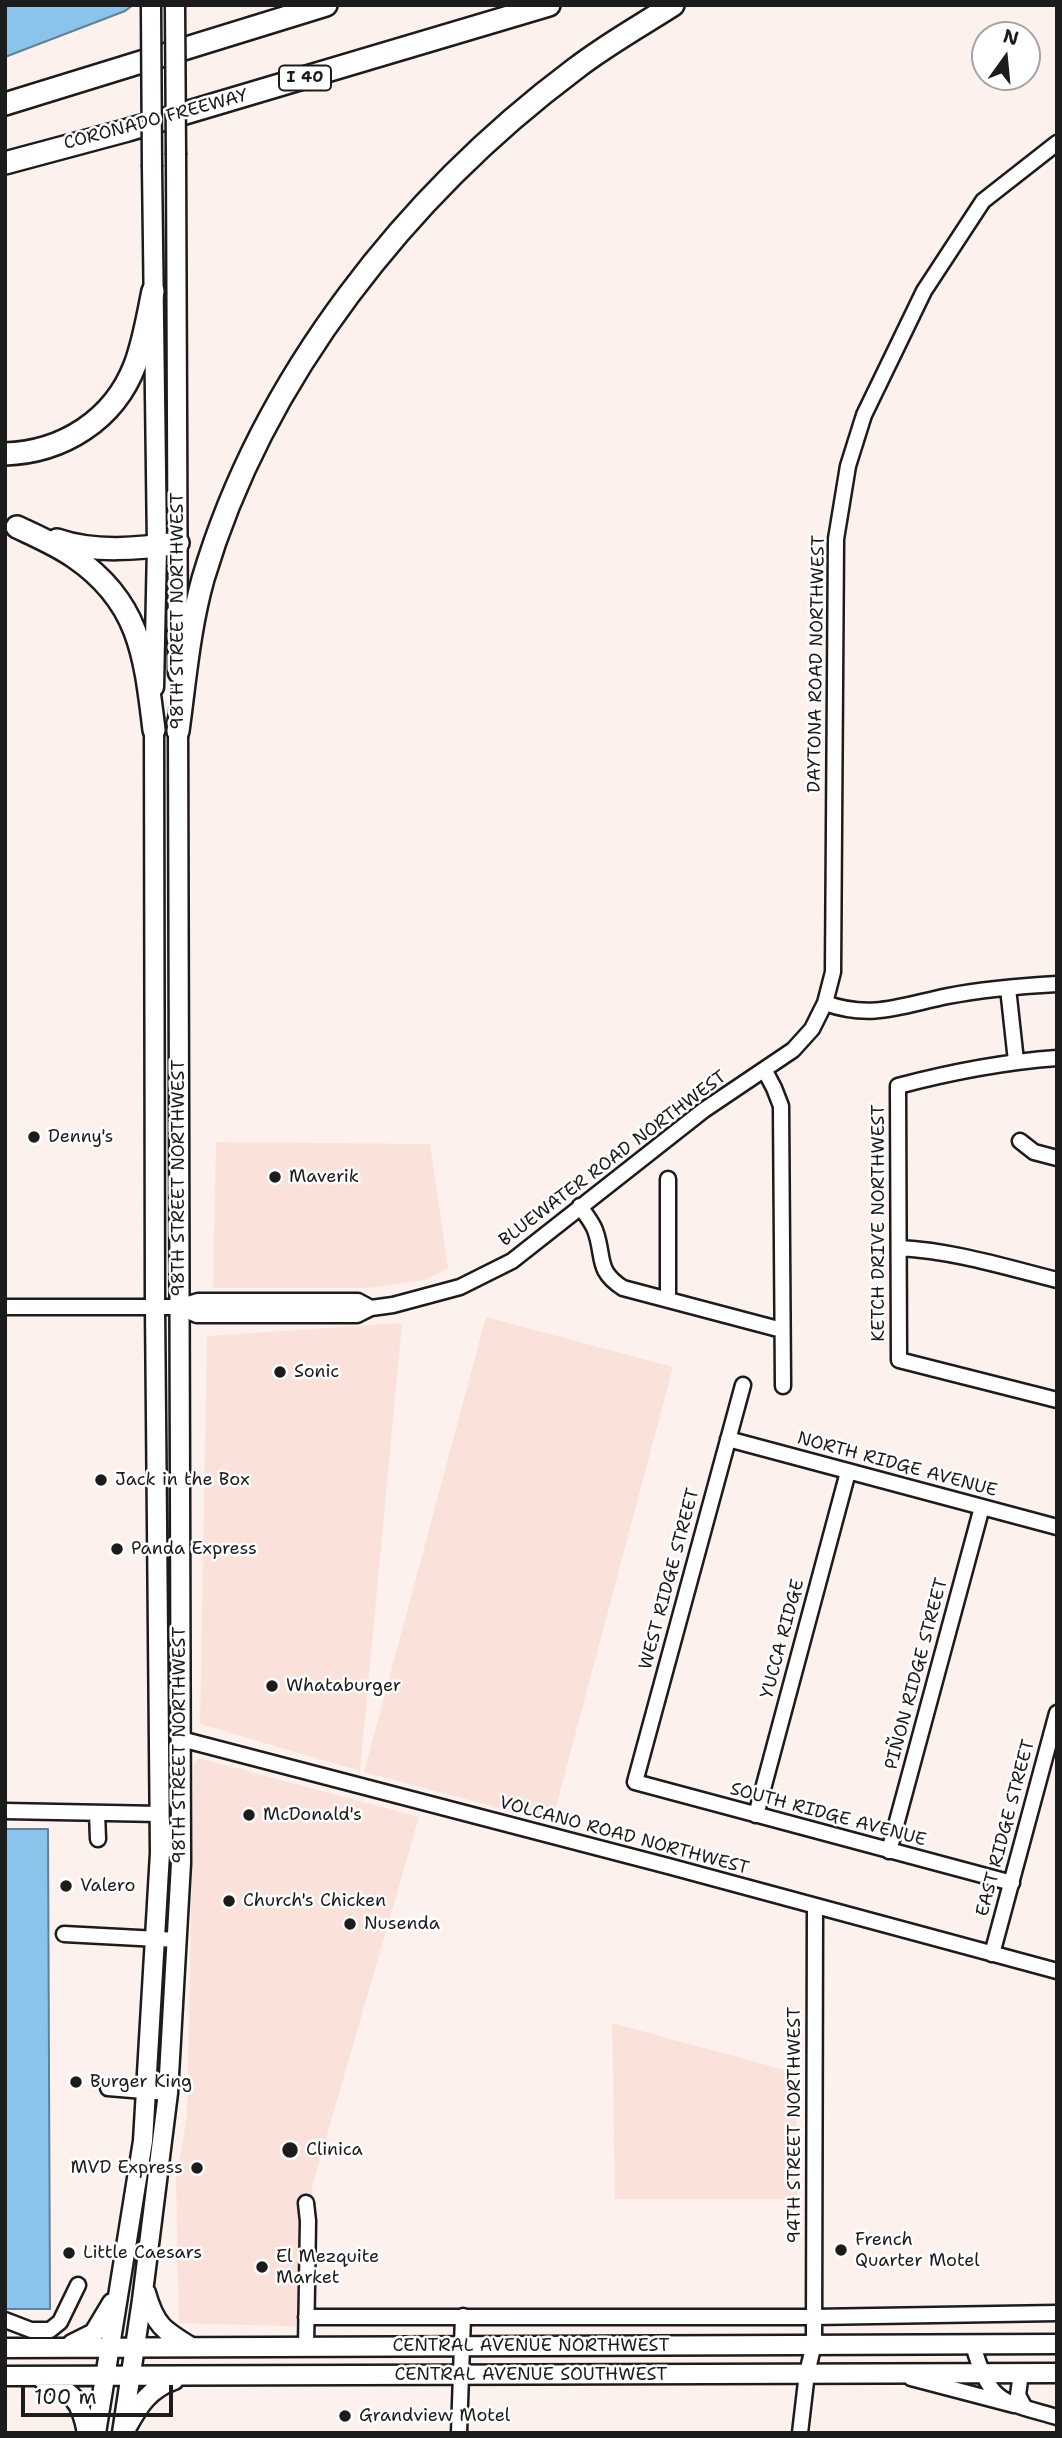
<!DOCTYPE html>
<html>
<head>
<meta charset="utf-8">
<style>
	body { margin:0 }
	#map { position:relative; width:1062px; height:2438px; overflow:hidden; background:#fdf1ee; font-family:"Shantell Sans",sans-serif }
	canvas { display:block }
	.frame { position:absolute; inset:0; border:7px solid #1c1c1c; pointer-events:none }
	.north { position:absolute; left:971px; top:21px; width:70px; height:70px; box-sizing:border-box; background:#fff; border:2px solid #a4a4a4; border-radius:50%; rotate:15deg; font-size:19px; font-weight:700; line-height:28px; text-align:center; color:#1c1c1c }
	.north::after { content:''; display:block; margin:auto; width:24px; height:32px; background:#1c1c1c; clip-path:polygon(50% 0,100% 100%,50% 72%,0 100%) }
	.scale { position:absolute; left:21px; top:2385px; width:152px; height:32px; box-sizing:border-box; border:4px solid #1c1c1c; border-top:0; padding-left:9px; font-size:21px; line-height:24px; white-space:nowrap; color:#1c1c1c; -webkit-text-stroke:5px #fff; paint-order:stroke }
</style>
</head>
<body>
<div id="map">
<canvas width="1062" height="2438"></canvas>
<div class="frame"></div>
<div class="north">N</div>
<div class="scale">100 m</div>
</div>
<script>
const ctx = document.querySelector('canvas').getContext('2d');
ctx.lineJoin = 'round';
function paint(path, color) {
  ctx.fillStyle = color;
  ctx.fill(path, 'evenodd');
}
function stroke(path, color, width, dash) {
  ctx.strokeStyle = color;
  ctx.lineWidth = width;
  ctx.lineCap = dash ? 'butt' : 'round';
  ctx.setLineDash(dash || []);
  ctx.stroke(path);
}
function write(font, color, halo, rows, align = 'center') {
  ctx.font = font + ' "Shantell Sans",sans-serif';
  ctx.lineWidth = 5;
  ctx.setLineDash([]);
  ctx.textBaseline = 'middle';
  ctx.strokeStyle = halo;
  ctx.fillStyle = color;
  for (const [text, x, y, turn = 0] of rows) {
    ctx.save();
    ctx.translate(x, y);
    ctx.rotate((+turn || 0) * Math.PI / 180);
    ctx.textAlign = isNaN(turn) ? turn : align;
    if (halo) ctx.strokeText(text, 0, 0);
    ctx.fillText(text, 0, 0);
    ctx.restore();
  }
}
const built = new Path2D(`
	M216,1142L430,1144L448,1268L425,1280L367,1288H213Z
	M486,1317L673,1367L552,1822L364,1772Z
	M402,1323L360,1771L200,1724L207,1336Z
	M199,1758L419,1817L312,2187L317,2327L179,2323L176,2181L187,2116L194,1765Z
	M612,2023L796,2073L797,2199H615Z`);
const water = new Path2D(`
	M5,5H133L125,11L5,57Z
	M5,1829H48L50,2309H5Z`);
const minor = new Path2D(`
	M1008,988L1016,1061
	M825,1003L833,972L836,539L848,466L864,415L924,291L983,201L1057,143
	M1057,1058C1002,1062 951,1072 898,1086L899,1360L1057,1400
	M765,1071L774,1088L781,1106L783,1386
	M1020,1141L1034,1152L1057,1158
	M668,1179V1300
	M580,1206C585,1214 592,1222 595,1230C605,1257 595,1270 623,1288L782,1330
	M900,1248C954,1251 1005,1267 1057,1280
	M5,1307H179L198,1301H358L371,1308L357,1315H197L179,1307
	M371,1308L393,1305L460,1287L512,1261L704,1110L793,1050L812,1029L825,1003C872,1020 903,1005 948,996C984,989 1021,986 1057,984
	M743,1385L635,1782L1012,1883
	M728,1439L1057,1527
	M181,1739L668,1866L1057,1971
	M5,1811L160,1814L167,1847L181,1854
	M97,1813L98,1839
	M756,1815L848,1472
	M889,1851L982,1507
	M64,1934L177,1940
	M992,1954L1057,1713
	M108,2088L168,2093
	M306,2203L308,2221L306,2347
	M306,2317H814L1057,2313
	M5,2320L31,2330H50L60,2322L78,2285
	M973,2345C990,2404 1001,2401 1057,2417
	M1021,2373L1018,2395L1025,2408
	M911,2378L1014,2405
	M459,2433L463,2316
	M800,2433L807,2373L814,2344L815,1906`);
const major = new Path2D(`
	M176,155L178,673
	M152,167L157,547L154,687
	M146,2293C155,2325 163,2330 191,2347
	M72,2344L94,2333L112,2303
	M5,2348L1057,2344
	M5,2376L1057,2373
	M42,2379C72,2392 81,2399 87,2433
	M127,2427C139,2405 149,2389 174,2380
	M96,2433L143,2141L160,1853L155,1307L154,719
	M122,2433L142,2300L168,2093L181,1863L178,719`);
const highway = new Path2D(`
	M5,104L326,5
	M5,163L128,130L549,5
	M5,454C63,452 114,420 135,365C144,341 148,315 153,291
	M17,527C36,536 57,545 74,557C140,602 145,656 154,730
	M57,540C94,553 139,549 178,543
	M178,731C185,680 189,629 203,579C263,376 408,194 575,69C606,45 640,26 673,5`);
const majorBridge = new Path2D(`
	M175,6L176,155
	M151,7L152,167`);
const markers = [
	[34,1137,7,"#1c1c1c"],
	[275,1177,7,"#1c1c1c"],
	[280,1372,7,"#1c1c1c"],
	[101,1480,7,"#1c1c1c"],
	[117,1549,7,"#1c1c1c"],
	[272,1686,7,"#1c1c1c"],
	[249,1815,7,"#1c1c1c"],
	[66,1886,7,"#1c1c1c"],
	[229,1901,7,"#1c1c1c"],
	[350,1924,7,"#1c1c1c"],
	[76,2082,7,"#1c1c1c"],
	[290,2150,9,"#1c1c1c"],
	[197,2168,7,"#1c1c1c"],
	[841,2250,7,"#1c1c1c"],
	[69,2253,7,"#1c1c1c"],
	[262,2267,7,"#1c1c1c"],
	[345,2416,7,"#1c1c1c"]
];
const shields = [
	[305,78,52]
];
const shieldNames = [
	["I 40",305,78]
];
const streetNames = [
	["CORONADO FREEWAY",156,120,-15],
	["98TH STREET NORTHWEST",178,611,-90],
	["DAYTONA ROAD NORTHWEST",817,664,-89],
	["BLUEWATER ROAD NORTHWEST",613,1159,-37],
	["98TH STREET NORTHWEST",179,1178,-90],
	["KETCH DRIVE NORTHWEST",879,1223,-90],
	["NORTH RIDGE AVENUE",897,1465,15],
	["WEST RIDGE STREET",670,1579,-75],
	["YUCCA RIDGE",783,1639,-75],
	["PIÑON RIDGE STREET",917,1674,-75],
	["98TH STREET NORTHWEST",180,1745,-90],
	["SOUTH RIDGE AVENUE",828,1815,15],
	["EAST RIDGE STREET",1006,1828,-75],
	["VOLCANO ROAD NORTHWEST",624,1836,15],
	["94TH STREET NORTHWEST",795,2125,-90],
	["CENTRAL AVENUE NORTHWEST",531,2346],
	["CENTRAL AVENUE SOUTHWEST",531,2375]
];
const poiNames = [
	["Denny's",48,1137],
	["Maverik",289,1177],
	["Sonic",294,1372],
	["Jack in the Box",115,1480],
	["Panda Express",131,1549],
	["Whataburger",286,1686],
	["McDonald's",263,1815],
	["Valero",80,1886],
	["Church's Chicken",243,1901],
	["Nusenda",364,1924],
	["Burger King",90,2082],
	["Clinica",306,2150],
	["MVD Express",183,2168,"right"],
	["French",855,2240],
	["Quarter Motel",855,2261],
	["Little Caesars",83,2253],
	["El Mezquite",276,2257],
	["Market",276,2278],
	["Grandview Motel",359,2416]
];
paint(built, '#fae1da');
paint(water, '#8bc4ea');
stroke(water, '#5f8198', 2);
stroke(minor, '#1c1c1c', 19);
stroke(major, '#1c1c1c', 23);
stroke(highway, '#1c1c1c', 26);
stroke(minor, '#fff', 14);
stroke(major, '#fff', 18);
stroke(highway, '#fff', 21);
stroke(majorBridge, '#1c1c1c', 23, []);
stroke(majorBridge, '#fff', 18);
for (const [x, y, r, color] of markers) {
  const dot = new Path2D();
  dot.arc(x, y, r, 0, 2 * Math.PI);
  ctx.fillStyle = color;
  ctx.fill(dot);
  stroke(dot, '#fff', 2.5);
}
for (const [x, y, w] of shields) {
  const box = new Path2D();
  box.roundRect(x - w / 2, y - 12.5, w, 25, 5);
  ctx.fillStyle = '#fff';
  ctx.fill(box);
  stroke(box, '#1c1c1c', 2);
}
write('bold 16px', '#1c1c1c', null, shieldNames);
write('18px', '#1c1c1c', '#fff', streetNames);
write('18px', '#1c1c1c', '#fff', poiNames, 'left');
</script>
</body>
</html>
